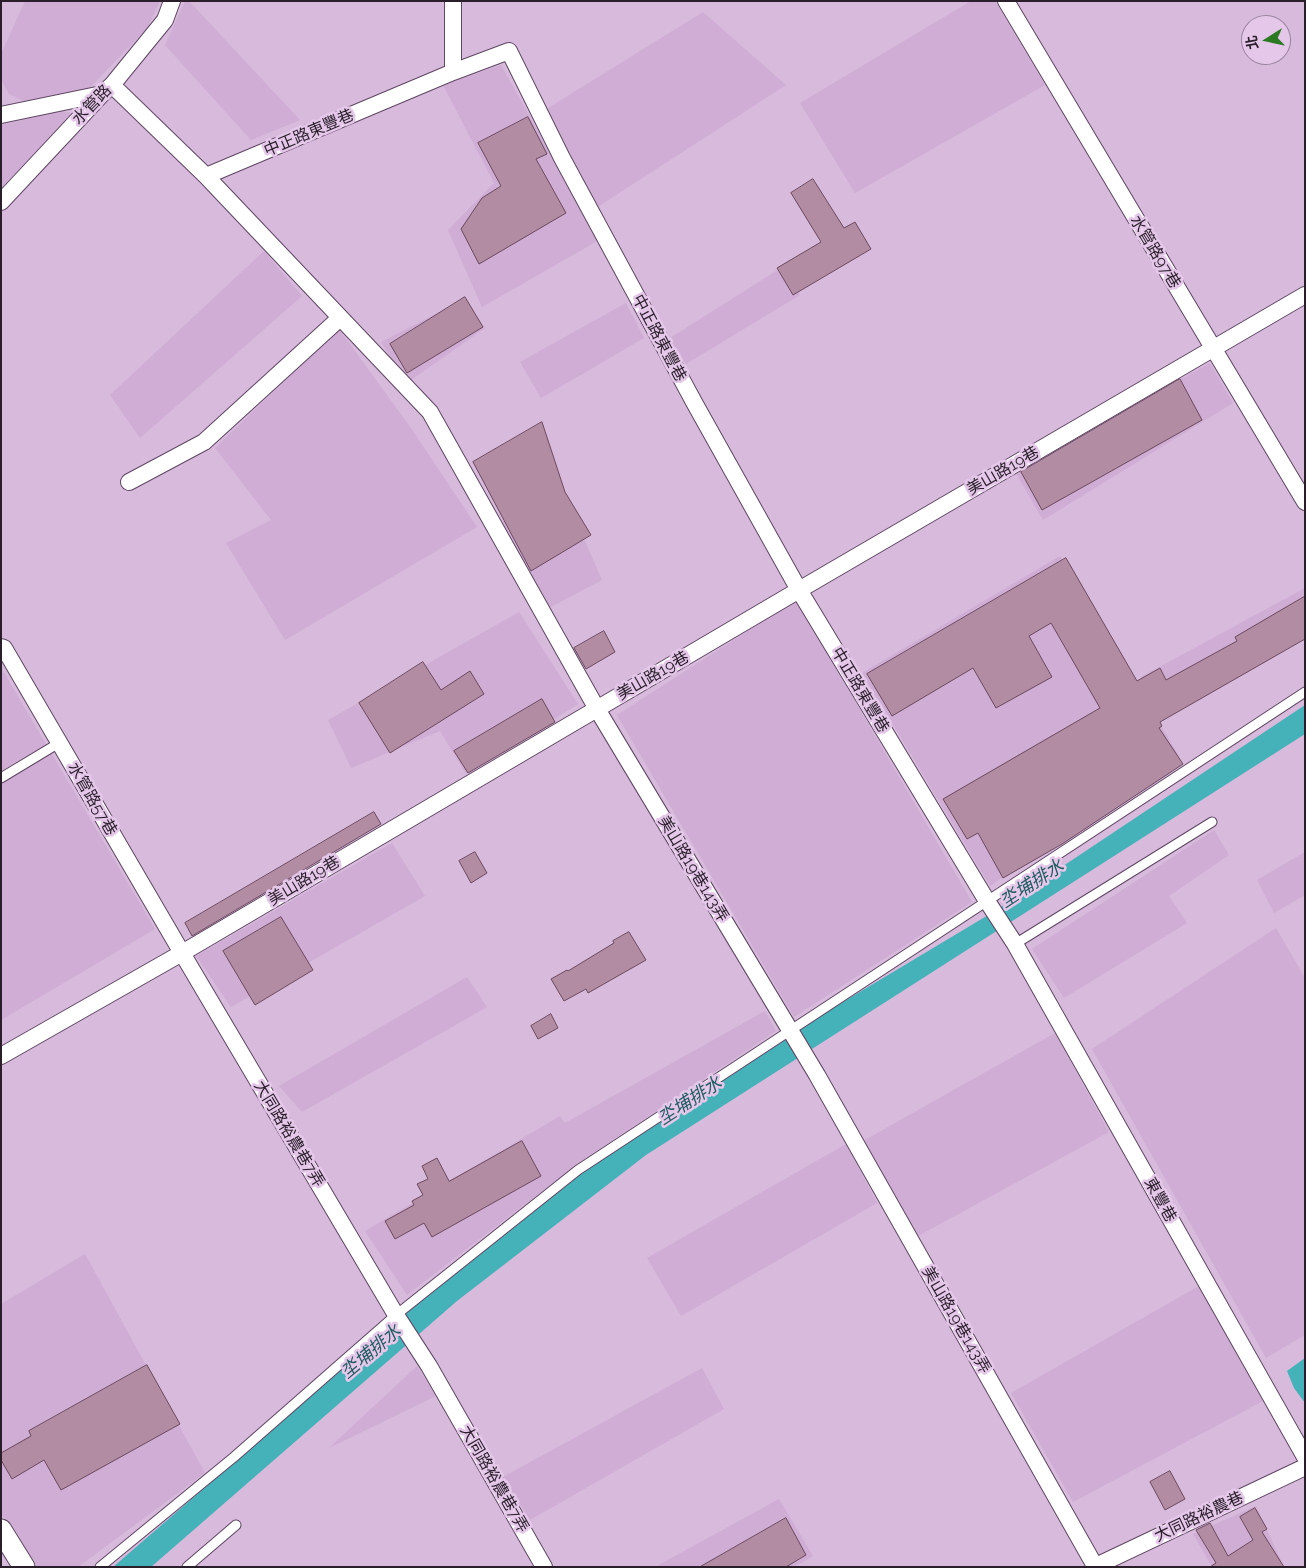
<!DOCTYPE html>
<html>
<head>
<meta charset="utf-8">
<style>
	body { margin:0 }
	#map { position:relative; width:1306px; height:1568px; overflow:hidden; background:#d7badc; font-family:Raleway,"Noto Sans TC",sans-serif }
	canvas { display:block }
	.frame { position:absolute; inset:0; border:2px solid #291e2a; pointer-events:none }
	.north { position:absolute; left:1241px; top:15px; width:50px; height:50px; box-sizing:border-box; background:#e4c7e9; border:1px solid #99839d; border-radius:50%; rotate:260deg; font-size:14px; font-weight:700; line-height:20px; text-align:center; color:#291e2a }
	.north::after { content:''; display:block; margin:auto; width:18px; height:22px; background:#2b7a23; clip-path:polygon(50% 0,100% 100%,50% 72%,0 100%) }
</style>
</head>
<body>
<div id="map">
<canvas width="1306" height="1568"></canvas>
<div class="frame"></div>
<div class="north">北</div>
</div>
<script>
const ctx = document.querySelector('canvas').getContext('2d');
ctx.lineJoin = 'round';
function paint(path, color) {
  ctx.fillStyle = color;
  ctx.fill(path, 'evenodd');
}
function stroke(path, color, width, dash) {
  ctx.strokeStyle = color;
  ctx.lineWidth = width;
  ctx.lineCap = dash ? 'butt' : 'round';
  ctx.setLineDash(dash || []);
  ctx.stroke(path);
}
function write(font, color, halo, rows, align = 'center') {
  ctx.font = font + ' Raleway,"Noto Sans TC",sans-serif';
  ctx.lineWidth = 5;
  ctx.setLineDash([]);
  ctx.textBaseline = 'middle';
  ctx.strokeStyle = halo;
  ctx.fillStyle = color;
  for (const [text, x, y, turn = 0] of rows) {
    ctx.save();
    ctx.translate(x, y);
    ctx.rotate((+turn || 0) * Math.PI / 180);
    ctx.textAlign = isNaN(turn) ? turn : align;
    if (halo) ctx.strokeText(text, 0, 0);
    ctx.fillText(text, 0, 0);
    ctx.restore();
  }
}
const built = new Path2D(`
	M25,1H160L148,27L83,95L28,103L9,94L1,79V54Z
	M185,1H189L300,120L251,140L165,45Z
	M971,1H995L1045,85L855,193L800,103Z
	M703,12L786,85L596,208L545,110Z
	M501,65L599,240L482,307L448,230L494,183L443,85Z
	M61,111L71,113L1,189V125Z
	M264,251L302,296L140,438L110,395Z
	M781,268L800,295L686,364L670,338Z
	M465,299L485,328L407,383L381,342Z
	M626,303L644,338L541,398L520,362Z
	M339,329L411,428L477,527L285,640L226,543L271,520L215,448Z
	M1210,363L1233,403L1043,520L1014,470Z
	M562,489L602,580L547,609L498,524Z
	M1060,556L1179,756L990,886L862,673Z
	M1305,588V639L1165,716L1141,677Z
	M796,600L972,902L794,1017L617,715Z
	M519,612L578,704L466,774L440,731L351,768L328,720Z
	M3,671L155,929L1,1020V672Z
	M1214,830L1229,855L1169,896L1187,923L1064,998L1032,949Z
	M392,843L425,896L231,1007L196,956Z
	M1305,852V895L1274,913L1257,880Z
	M1276,928L1305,978V1335L1266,1358L1092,1049Z
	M467,977L487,1007L302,1112L279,1086Z
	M765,1011L776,1031L581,1161L407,1295L365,1231L560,1116L565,1123Z
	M1055,1033L1109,1132L918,1236L863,1141Z
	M846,1144L877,1203L681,1316L647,1258Z
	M85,1254L205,1473L78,1567H38L1,1514V1304Z
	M1199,1286L1263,1401L1073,1502L1011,1393Z
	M417,1366L436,1396L329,1448Z
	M702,1368L724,1409L530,1520L503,1477Z
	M779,1499L813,1556L794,1567H655Z
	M1256,1506L1284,1567H1212L1193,1534Z`);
const water = new Path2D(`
	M1305,705V734L646,1155L457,1301L151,1567H113L536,1201L751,1057L1000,908Z
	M1305,1358V1403L1294,1388L1287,1371Z`);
const building = new Path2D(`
	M528,117L547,154L536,159L566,213L479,264L461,229L482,198L501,186L478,143Z
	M813,179L844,228L855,222L871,249L793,295L777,268L821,242L791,193Z
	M465,297L483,327L407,373L390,344Z
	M1180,379L1202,420L1042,510L1021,472Z
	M542,422L565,492L591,535L531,571L473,462Z
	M1066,558L1137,681L1160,668L1166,680L1237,641L1235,637L1305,596V639L1160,722L1162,726L1159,728L1183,764L1062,844L1003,878L978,833L967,839L943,799L1100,708L1051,623L1029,636L1052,677L996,708L973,668L892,716L867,674Z
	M604,631L615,652L586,669L574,648Z
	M423,662L441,690L470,671L484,694L390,753L359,703Z
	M542,699L555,722L468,773L454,751Z
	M374,812L381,824L192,936L185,923Z
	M475,852L487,873L471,883L459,861Z
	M281,917L313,970L255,1005L223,951Z
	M629,932L646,960L588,993L586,989L564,1001L551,979L567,970L568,971L614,943L613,941Z
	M551,1014L558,1028L538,1039L531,1026Z
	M522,1141L541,1176L432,1237L424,1223L395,1239L385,1221L414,1205L412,1201L423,1195L417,1184L428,1179L422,1166L437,1158L449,1181Z
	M147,1365L180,1424L61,1490L44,1460L12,1479L1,1460V1453L31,1436L29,1431Z
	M1170,1471L1185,1499L1165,1510L1150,1482Z
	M1255,1508L1267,1529L1262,1532L1284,1567H1210L1216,1563L1196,1530L1210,1523L1228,1556L1253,1540L1240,1517Z
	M786,1518L806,1555L786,1567H700Z`);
const service = new Path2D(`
	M1,778L59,743
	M1015,944L1212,822
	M100,1567L234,1457L396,1315L578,1170L1305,692
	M187,1567L236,1525`);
const minor = new Path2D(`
	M453,1V72
	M1006,1L1305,502
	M112,85L206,176L453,72L509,51L562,158L695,404L799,590L987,901L1015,944L1305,1457
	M1,115L102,94
	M206,176L430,412L597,709L817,1075L1095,1566
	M1,202L102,94L112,85L165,20L172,1
	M129,482L204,442L340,318
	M1,647L4,648L182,953L396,1315L429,1366L544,1567
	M1,1056L182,953L799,590L1305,295
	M1094,1567L1305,1467`);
const tertiary = new Path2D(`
	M1,1530L24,1567`);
const streetNames = [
	["水管路",92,105,-46],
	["中正路東豐巷",309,133,-23],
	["水管路97巷",1155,252,59],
	["中正路東豐巷",659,338,62],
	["美山路19巷",1003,471,-30],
	["美山路19巷",653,676,-30],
	["中正路東豐巷",860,690,59],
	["水管路57巷",92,799,60],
	["美山路19巷143弄",693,869,59],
	["美山路19巷",304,881,-31],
	["大同路裕農巷7弄",289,1134,59],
	["東豐巷",1160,1200,61],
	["美山路19巷143弄",956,1320,60],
	["大同路裕農巷7弄",494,1479,60],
	["大同路裕農巷",1199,1517,-25]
];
const waterNames = [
	["坔埔排水",1032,884,-33],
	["坔埔排水",690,1101,-33],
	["坔埔排水",371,1352,-40]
];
paint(built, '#cfadd4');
paint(water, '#45b1b9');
paint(building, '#b28ca3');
stroke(building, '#6b495e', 1);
stroke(service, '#5f4663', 11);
stroke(minor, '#5f4663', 18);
stroke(tertiary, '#5f4663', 23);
stroke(service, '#fff', 9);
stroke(minor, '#fff', 16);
stroke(tertiary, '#fff', 21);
write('16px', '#291e2a', '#e4c7e9', streetNames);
write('italic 18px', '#215c61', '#e4c7e9', waterNames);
</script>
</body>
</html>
